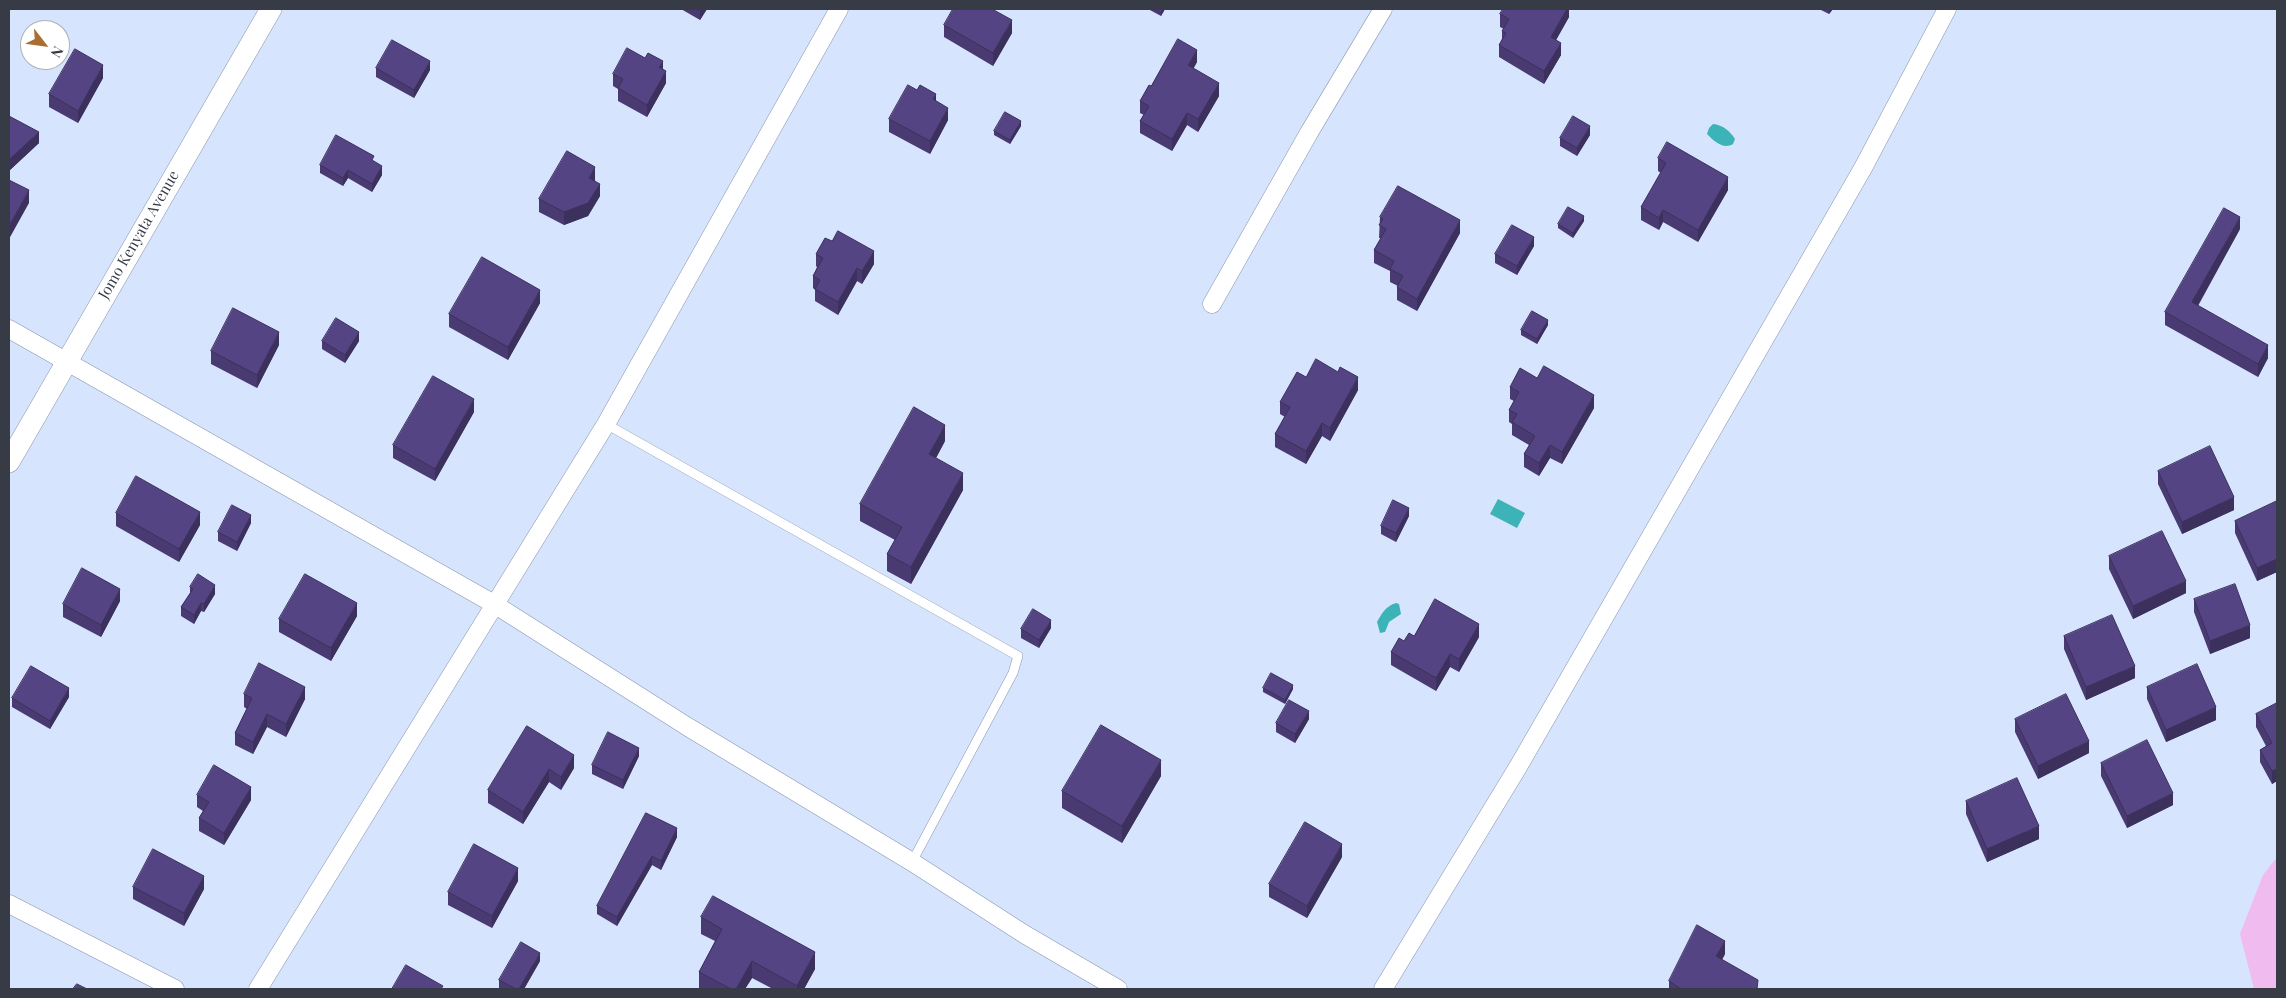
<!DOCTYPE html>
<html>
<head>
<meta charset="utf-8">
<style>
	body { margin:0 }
	#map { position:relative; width:2286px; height:998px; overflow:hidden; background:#d6e4fe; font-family:"Playfair Display",serif }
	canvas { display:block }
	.frame { position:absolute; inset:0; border:10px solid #363b45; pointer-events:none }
	.north { position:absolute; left:20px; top:20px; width:50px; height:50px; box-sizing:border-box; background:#fff; border:1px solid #afb1b5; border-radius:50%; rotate:120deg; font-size:14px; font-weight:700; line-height:20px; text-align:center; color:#363b45 }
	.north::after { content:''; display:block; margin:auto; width:18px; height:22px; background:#ab6e32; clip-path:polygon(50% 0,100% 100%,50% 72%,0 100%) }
</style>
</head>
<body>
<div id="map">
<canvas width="2286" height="998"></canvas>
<div class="frame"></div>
<div class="north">N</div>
</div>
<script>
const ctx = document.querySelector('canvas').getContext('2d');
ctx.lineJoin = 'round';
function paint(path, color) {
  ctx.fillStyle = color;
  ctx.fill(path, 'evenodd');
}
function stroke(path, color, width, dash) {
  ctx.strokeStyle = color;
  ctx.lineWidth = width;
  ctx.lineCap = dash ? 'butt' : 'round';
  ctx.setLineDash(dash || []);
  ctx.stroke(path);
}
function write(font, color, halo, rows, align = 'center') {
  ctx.font = font + ' "Playfair Display",serif';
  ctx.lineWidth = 5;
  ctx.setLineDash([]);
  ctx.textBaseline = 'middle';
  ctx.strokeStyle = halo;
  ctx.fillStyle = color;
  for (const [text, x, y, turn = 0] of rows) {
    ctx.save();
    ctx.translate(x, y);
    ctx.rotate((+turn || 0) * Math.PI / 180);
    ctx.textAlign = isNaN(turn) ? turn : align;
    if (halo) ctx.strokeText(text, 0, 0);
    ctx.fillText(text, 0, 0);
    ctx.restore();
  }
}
const green = new Path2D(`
	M2277,857V989H2254L2240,934L2263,875Z`);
const water = new Path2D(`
	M1713,124C1723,125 1730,131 1735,139L1733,144C1723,150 1714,141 1707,134L1709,128Z
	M1498,499L1525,513L1517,528L1490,514Z
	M1396,603L1399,604L1401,614L1389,622L1385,632L1380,633L1377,622C1382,613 1386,606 1396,603Z`);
const service = new Path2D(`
	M606,424L1018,656L1013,673L912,862`);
const minor = new Path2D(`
	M1212,304L1310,131L1383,9
	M9,329L494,604L688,727L912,862L1024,934L1118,989
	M9,904L175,989
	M258,989L606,424L839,9
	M1383,989L1518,767L1863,168L1947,9`);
const tertiary = new Path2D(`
	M9,462L271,9`);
const wall = new Path2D(`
	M681,9H707L700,20Z
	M1148,9H1165L1161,16Z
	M1569,9V17L1556,40L1561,55L1544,84L1499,57V45L1502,39V31L1504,29L1500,27V14Z
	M1819,9H1833L1829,14Z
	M944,25L1012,33L993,66L944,37Z
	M1197,62L1193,69L1219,96L1198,132L1187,125L1172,151L1140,133V121L1144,115L1140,113V101L1151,86Z
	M376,68L430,70L414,98L376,77Z
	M663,69L666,83L647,117L618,101V89L613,86V74Z
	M103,78L78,123L49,107V94Z
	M936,101L948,120L930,154L889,132V119Z
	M9,116L39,143L10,170L9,169Z
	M1021,126L1010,144L994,135V131Z
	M1590,135L1577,156L1560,146V138Z
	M1658,158L1728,190L1698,242L1663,222L1659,230L1641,220V207L1661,173L1658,171Z
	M374,162L382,175L372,192L348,178L343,186L320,173V165Z
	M595,180L600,196L588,216L564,225L539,212V199Z
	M1380,217L1460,233L1417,311L1397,300V287L1398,286L1390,282V271L1374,263V250L1381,238H1379Z
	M1584,221L1573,238L1558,228V224Z
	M2240,229L2198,306L2268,358L2258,377L2165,325V312Z
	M1534,246L1517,275L1495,263V254Z
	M816,254L874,264L862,284L857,281L838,315L815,301V290L813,288V276L817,267L816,266Z
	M540,303L508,360L449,327V314Z
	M1548,325L1537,344L1521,335V330Z
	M322,341H359L345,363L322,349Z
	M279,345L257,388L211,364V351Z
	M1306,377L1358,390L1330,441L1322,436L1306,464L1275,447V434L1285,417L1280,414V402Z
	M1537,378L1594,408L1562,464L1550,458L1539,476L1524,467V454L1529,445L1512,435V424L1509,422V410L1514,401L1510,399V387Z
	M474,412L435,481L393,458V445Z
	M945,441L936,458L963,490L911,584L887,571V554L895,540L860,521V504Z
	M2158,471L2234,510L2182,534L2158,484Z
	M2277,501V572L2257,581L2235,533V521Z
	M116,513L200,525L179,562L116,526Z
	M1409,516L1396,542L1381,534V526Z
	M251,523L237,551L218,541V532Z
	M2109,556L2186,593L2133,619L2109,569Z
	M190,587L215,594L204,612L201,611L194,624L181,616V607L190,593Z
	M2194,599L2250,638L2210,654L2194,612Z
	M120,601L101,637L63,617V604Z
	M357,616L331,661L279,632V619Z
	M1051,628L1039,648L1021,638V629Z
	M1414,636L1479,637L1459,672L1450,667L1436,691L1391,665V652L1404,641Z
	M2064,636L2135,678L2086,700L2064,649Z
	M2147,687L2216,720L2166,742L2147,699Z
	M1263,688L1293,689L1285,704L1263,692Z
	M244,694L305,699L286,737L267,727L253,754L235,745V733L247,709L244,707Z
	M69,697L50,729L12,707V698Z
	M2277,703V781L2272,784L2260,762V750L2266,746L2256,727V714Z
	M1309,719L1295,743L1276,732V723Z
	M2015,719L2089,753L2038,779L2015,732Z
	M527,726L574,768L561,790L549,782L523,824L488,803V790Z
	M639,756L623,789L592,774V765Z
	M2101,763L2173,805L2127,828L2101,776Z
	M1161,776L1122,843L1062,808V791Z
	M197,795L251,800L224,845L199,831V818L203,811L197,807Z
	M1966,801L2039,839L1987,862L1966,814Z
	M646,813L677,837L661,870L652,865L617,926L597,914V906Z
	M1342,857L1307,918L1269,897V884Z
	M518,881L492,928L448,905V892Z
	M133,887L204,889L184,926L133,899Z
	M701,917L815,969L804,989H773L752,978L745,989H701L699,988V972L715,941L701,934Z
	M1725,954L1722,960L1758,989H1669V981Z
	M540,961L524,989H501L499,988V980Z`);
const shadedWall = new Path2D(`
	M700,9H707L700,20Z
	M1163,9H1165L1161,16V12Z
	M1567,9H1569V17L1551,49V37Z
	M1829,9H1833L1829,14Z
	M1012,20V33L993,66V53Z
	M1561,43V55L1544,84V71Z
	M1197,50V62L1188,78V65Z
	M430,61V70L414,98V90Z
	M663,61V74L659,67Z
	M103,65V78L78,123V111Z
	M666,71V83L647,117V105Z
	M1219,83V96L1198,132V119Z
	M936,94V106L933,99Z
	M948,108V120L930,154V141Z
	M1187,113V125L1172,151V139Z
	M1021,121V126L1010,144V140Z
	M1590,126V135L1577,156V148Z
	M39,132V143L10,170V159Z
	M382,166V175L372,192V184Z
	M595,167V180L589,190V178Z
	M348,170V178L343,186V178Z
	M1728,177V190L1698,242V230Z
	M600,184V196L588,216L564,225V212Z
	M29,190V203L9,239V226Z
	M1663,210V222L1659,230V218Z
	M1584,216V221L1573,238V233Z
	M2240,217V229L2192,315V302Z
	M1460,220V233L1417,311V299Z
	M1534,237V246L1517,275V266Z
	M874,251V264L862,284V271Z
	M857,268V281L838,315V302Z
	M540,290V303L508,360V347Z
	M1548,320V325L1537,344V339Z
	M279,332V345L257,388V375Z
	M359,332V341L345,363V355Z
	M2268,345V358L2258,377V364Z
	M1358,377V390L1330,441V428Z
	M1594,395V408L1562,464V452Z
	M474,399V412L435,481V469Z
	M1322,423V436L1306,464V451Z
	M945,425V441L929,471V454Z
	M1550,445V458L1539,476V463Z
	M963,473V490L911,584V567Z
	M2234,497V510L2182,534V522Z
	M1409,508V516L1396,542V533Z
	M200,512V525L179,562V549Z
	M251,515V523L237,551V542Z
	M2277,559V572L2257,581V568Z
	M2186,581V593L2133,619V606Z
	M215,585V594L204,612V604Z
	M120,589V601L101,637V625Z
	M201,603V611L194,624V615Z
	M357,603V616L331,661V648Z
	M1051,620V628L1039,648V640Z
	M1479,624V637L1459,672V659Z
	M2250,625V638L2210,654V641Z
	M1450,654V667L1436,691V678Z
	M2135,666V678L2086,700V687Z
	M1293,685V689L1285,704V700Z
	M305,687V699L286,737V724Z
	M69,688V697L50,729V721Z
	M2216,707V720L2166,742V730Z
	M1309,711V719L1295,743V734Z
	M267,714V727L253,754V742Z
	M2089,741V753L2038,779V766Z
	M639,748V756L623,789V780Z
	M574,755V768L561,790V777Z
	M1161,760V776L1122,843V826Z
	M549,769V782L523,824V812Z
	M2277,769V781L2272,784V771Z
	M251,787V800L224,845V833Z
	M2173,793V805L2127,828V816Z
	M2039,826V839L1987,862V849Z
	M677,828V837L661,870V861Z
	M1342,844V857L1307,918V906Z
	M652,856V865L617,926V917Z
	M518,868V881L492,928V916Z
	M204,876V889L184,926V913Z
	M1725,941V954L1716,969V956Z
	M815,952V969L804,989H797V986Z
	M540,953V961L524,989H519Z
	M752,961V978L745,989H736Z`);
const building = new Path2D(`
	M953,9H992L1012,20L993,53L944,25Z
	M1156,9H1163L1161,12Z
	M1503,9H1567L1551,37L1561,43L1544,71L1499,45L1506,33L1502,31L1509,19L1500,14Z
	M1178,39L1197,50L1188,65L1219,83L1198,119L1187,113L1172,139L1140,121L1149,106L1140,101L1149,85L1151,86Z
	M392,40L430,61L414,90L376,68Z
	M627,48L645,58L648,53L663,61L659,67L666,71L647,105L618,88L623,79L613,74Z
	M75,49L103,65L78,111L49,94Z
	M908,85L917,90L920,85L936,94L933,99L948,108L930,141L889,119Z
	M1005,112L1021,121L1010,140L994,131Z
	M9,116L39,132L10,159L9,158Z
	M1573,116L1590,126L1577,148L1560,138Z
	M336,135L374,156L372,160L382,166L372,184L348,170L343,178L320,165Z
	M1667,142L1728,177L1698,230L1663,210L1659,218L1641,207L1666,163L1658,158Z
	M567,151L595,167L589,178L600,184L588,203L564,212L539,199Z
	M9,180L29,190L9,226Z
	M1398,186L1460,220L1417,299L1397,287L1403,276L1390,269L1394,261L1374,250L1386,229L1379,225L1383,219L1380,217Z
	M1568,207L1584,216L1573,233L1558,224Z
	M2224,208L2240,217L2192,302L2268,345L2258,364L2165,312Z
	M1512,225L1534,237L1517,266L1495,254Z
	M838,231L874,251L862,271L857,268L838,302L815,289L820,280L813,276L823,258L816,254L825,238L832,241Z
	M482,257L540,290L508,347L449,314Z
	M233,308L279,332L257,375L211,351Z
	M1532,311L1548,320L1537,339L1521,330Z
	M336,318L359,332L345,355L322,341Z
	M1316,359L1338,372L1340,367L1358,377L1330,428L1322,423L1306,451L1275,434L1290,407L1280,402L1297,372L1306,377Z
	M1544,366L1594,395L1562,452L1550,445L1539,463L1524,454L1535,436L1512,422L1517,414L1509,410L1519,392L1510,387L1520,368L1537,378Z
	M433,376L474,399L435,469L393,445Z
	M914,407L945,425L929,454L963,473L911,567L887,554L902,527L860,504Z
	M2210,446L2234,497L2182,522L2158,471Z
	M136,476L200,512L179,549L116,513Z
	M1393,500L1409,508L1396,533L1381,526Z
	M2277,501V559L2257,568L2235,521Z
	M232,505L251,515L237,542L218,532Z
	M2162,531L2186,581L2133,606L2109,556Z
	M82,568L120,589L101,625L63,604Z
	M198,574L215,585L204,604L201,603L194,615L181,607L193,589L190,587Z
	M305,574L357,603L331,648L279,619Z
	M2235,584L2250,625L2210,641L2194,599Z
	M1435,599L1479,624L1459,659L1450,654L1436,678L1391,652L1399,638L1404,641L1409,633L1414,636Z
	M1033,609L1051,620L1039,640L1021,629Z
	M2112,615L2135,666L2086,687L2064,636Z
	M259,663L305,687L286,724L267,714L253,742L235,733L252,698L244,694Z
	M2197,664L2216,707L2166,730L2147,687Z
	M31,666L69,688L50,721L12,698Z
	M1271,673L1293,685L1285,700L1263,688Z
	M2066,694L2089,741L2038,766L2015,719Z
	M1289,700L1309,711L1295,734L1276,723Z
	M2277,703V769L2272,771L2260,750L2272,743L2256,714Z
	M1101,725L1161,760L1122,826L1062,791Z
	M527,726L574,755L561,777L549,769L523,812L488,790Z
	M608,732L639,748L623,780L592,765Z
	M2147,740L2173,793L2127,816L2101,763Z
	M214,765L251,787L224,833L199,818L209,802L197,795Z
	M2017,778L2039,826L1987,849L1966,801Z
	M646,813L677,828L661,861L652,856L617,917L597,906Z
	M1305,822L1342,844L1307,906L1269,884Z
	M474,844L518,868L492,916L448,892Z
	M153,849L204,876L184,913L133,887Z
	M713,896L815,952L797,986L752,961L736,989H731L699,972L722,929L701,917Z
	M1697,925L1725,941L1716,956L1758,980L1757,989H1681L1669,981Z
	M521,942L540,953L519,989H516L499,980Z
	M406,965L443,986L441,989H392Z
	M77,984L87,989H73Z`);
const streetNames = [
	["Jomo Kenyata Avenue",139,235,-60]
];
paint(green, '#f0bbef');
paint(water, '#3cb3b7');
stroke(service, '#8996ae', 10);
stroke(minor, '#8996ae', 19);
stroke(tertiary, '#8996ae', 22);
stroke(service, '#fff', 9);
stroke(minor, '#fff', 18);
stroke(tertiary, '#fff', 21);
paint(wall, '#493a71');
paint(shadedWall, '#3c305c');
paint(building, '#554483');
stroke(building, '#3c305c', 1);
write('15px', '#363b45', '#fff', streetNames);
</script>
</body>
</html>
